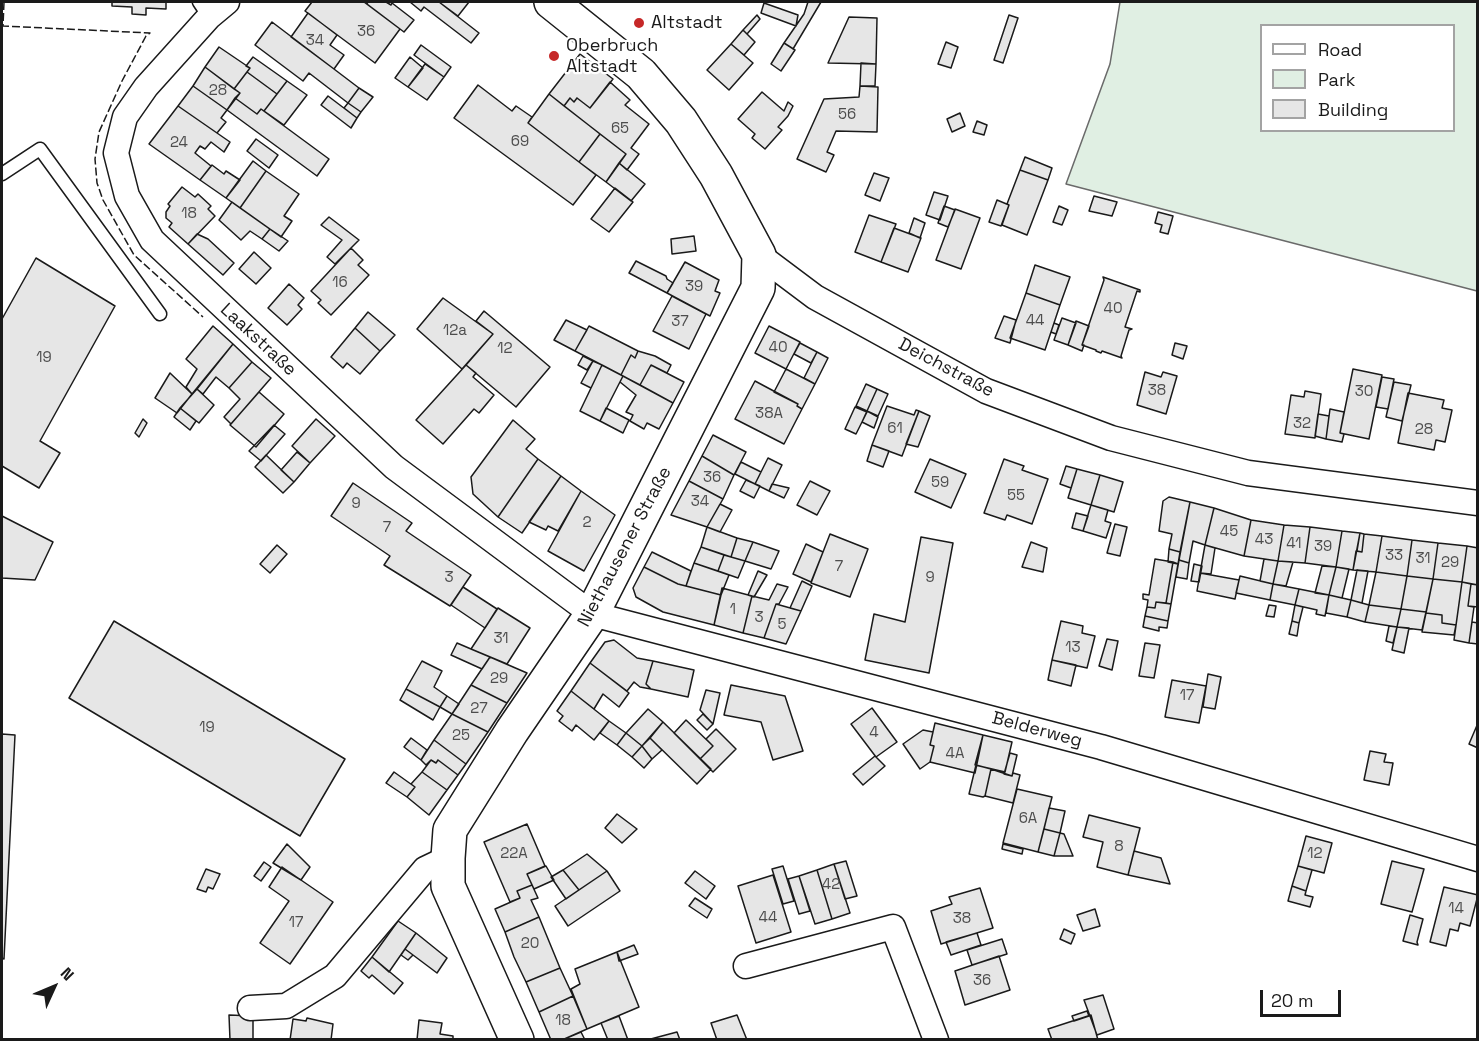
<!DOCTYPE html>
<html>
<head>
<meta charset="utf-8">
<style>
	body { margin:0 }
	#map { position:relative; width:1479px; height:1041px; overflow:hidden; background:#fff; font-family:"Space Grotesk",sans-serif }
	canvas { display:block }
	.frame { position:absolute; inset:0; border:3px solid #1a1a1a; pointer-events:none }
	.legend { position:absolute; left:1260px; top:24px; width:195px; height:108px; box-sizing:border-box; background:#fff; border:2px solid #a3a3a3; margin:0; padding:8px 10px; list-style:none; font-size:18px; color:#1a1a1a }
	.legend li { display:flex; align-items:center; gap:12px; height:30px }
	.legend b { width:30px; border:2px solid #a3a3a3 }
	.north { position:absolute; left:24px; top:957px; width:60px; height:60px; -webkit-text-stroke:4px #fff; paint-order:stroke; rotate:46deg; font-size:16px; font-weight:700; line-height:24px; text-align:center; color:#1a1a1a }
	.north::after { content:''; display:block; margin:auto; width:21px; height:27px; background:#1a1a1a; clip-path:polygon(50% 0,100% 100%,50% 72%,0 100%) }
	.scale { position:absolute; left:1260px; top:990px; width:81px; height:27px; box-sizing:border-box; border:3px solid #1a1a1a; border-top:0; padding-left:8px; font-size:18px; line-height:21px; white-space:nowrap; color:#1a1a1a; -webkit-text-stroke:4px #fff; paint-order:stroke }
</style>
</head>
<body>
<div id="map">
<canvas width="1479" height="1041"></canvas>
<div class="frame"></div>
<ul class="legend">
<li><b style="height:8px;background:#fff"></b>Road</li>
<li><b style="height:16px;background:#e0efe3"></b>Park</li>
<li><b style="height:16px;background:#e6e6e6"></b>Building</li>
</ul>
<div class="north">N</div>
<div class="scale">20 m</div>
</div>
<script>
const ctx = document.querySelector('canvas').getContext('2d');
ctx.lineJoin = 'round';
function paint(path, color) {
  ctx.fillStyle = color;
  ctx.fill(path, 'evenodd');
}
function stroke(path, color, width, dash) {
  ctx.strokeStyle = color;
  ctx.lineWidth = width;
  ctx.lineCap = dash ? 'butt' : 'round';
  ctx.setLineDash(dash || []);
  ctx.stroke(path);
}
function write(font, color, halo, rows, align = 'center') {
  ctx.font = font + ' "Space Grotesk",sans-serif';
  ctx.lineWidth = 4.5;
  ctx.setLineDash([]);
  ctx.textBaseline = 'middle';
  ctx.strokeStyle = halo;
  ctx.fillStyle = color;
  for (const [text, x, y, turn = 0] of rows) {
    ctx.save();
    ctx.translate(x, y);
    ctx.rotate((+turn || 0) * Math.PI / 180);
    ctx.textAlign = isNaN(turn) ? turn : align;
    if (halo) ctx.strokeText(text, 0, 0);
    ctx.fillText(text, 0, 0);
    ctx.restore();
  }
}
const green = new Path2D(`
	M1120,2H1477V291L1066,184L1110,64ZM1262,26H1454V130H1262Z`);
const building = new Path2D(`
	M112,2H166V9L146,8V15L132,14V7L112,6Z
	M312,2H364L400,29L375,63L305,11Z
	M368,2H386L391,5L392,3L414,20L404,32L367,4Z
	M410,2H439L479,33L471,43L424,7L421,11Z
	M439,2H469L458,16Z
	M808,2H821L793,49L784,43L804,14Z
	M764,3L798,15L796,26L761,13Z
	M308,13L337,35L330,45L344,55L334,69L291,37Z
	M757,15L760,19L747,34L743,30Z
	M1009,15L1018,18L1003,63L994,60Z
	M849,17L877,18L876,64L828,63Z
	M272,22L359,88L348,103L309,73L303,81L255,45Z
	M743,30L755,42L744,55L731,44Z
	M946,42L958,47L951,68L938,64Z
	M784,43L795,50L781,71L771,64Z
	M731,44L753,63L729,90L707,70Z
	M421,45L451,67L444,77L414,55Z
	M219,47L250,68L234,89L205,67Z
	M580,54L613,79L590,108L577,98L574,102L570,98L564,106L549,94Z
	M253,57L287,81L277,94L247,72L250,68L246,66Z
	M410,57L423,68L408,87L395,78Z
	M861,63L876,64L875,86H860Z
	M425,64L444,77L427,100L408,87Z
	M205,67L240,93L227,110L193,86Z
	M247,72L277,94L264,111L261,109L257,114L235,98L240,93L234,89Z
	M287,81L307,95L284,125L264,111Z
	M610,82L630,100L625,105L649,124L631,148L639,154L627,170L619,163L626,154L564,106L570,98L574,102L577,98L590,108Z
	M478,85L512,111L516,106L532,117L528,123L596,175L573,205L454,118Z
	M193,86L227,110L221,118L226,122L217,133L178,106Z
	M860,86L878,87L877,132L836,131L827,152L834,155L826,172L797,159L824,99L859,97Z
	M359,88L373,97L361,112L348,103Z
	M762,92L784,111L788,102L793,106L788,116L778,127L782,130L765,149L752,138L755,134L738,119Z
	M549,94L600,134L579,162L528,123Z
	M328,96L357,118L351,128L321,105Z
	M235,98L257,114L261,109L329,159L317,176L227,110Z
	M348,103L361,112L357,118L344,108Z
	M178,106L230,142L224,152L211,142L205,149L200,146L195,153L211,166L200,180L149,144Z
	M960,113L965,126L952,132L947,119Z
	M977,121L987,125L984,135L973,132Z
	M600,134L626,154L606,182L579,162Z
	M256,139L278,155L269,168L247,151Z
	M1025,157L1052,168L1048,180L1020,170Z
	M253,161L266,171L240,208L226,198Z
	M619,163L645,184L631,201L606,182Z
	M212,165L224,174L226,171L240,180L226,198L200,180Z
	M1020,170L1048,180L1027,235L1002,225L1009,205L1007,204Z
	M266,171L299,194L284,216L292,221L281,237L240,208Z
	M874,173L889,178L880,201L865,195Z
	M182,187L195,197L198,194L211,206L208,209L215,216L188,244L169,227L172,223L166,218V212L170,206L168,204Z
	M615,188L633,202L609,232L591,219Z
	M934,192L948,196L940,220L926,215Z
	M1094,196L1117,202L1112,216L1089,211Z
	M997,200L1009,205L1001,226L989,222Z
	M232,202L270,229L262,239L250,231L241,240L219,220Z
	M944,206L955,210L948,227L938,223Z
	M1059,206L1068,210L1062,225L1053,222Z
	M955,209L980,218L961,269L936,260Z
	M1158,212L1173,216L1168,234L1160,232L1162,225L1155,223Z
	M869,215L896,224L881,262L855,252Z
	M329,217L359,240L335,264L327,257L342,240L321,225Z
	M914,218L925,223L920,238L909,233Z
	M894,228L921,238L908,272L881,262Z
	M270,229L288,241L279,251L262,239Z
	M197,234L208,239L234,263L223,275L188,244Z
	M694,236L696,251L672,254L671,239Z
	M351,248L363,260L358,265L369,275L331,315L318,303L321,300L311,291Z
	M254,252L271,268L256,284L239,269Z
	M36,258L115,306L40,441L60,453L39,488L2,466V319Z
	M636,261L666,276L667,279L673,283L667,293L629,273Z
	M685,262L719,280L715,291L720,293L710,316L667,293Z
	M1035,265L1070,277L1060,305L1026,293Z
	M1103,277L1140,290V292L1137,291L1125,327L1132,329L1129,330L1121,356L1122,358L1102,351L1101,353L1096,351V350L1082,345L1104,280Z
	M289,284L304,298L298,305L302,309L287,325L268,308Z
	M1026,293L1060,305L1045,350L1010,338Z
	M672,296L706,314L689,349L653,331Z
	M443,298L493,334L462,369L417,329Z
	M484,311L550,367L516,407L466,365L493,334L476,321Z
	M368,312L395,335L380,351L355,328Z
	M1004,316L1016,320L1010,343L995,338Z
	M1062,318L1076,323L1068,345L1054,340Z
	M566,320L587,330L575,351L554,340Z
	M1076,321L1089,326L1082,345H1084L1082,351L1068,345Z
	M1054,323L1059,325L1056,334L1051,332Z
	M213,326L233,344L192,394L186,387L197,369L186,359Z
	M589,326L638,351L635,358L631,355L621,375L575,351Z
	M769,326L800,342L786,369L755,353Z
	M355,328L380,351L360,374L347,363L343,368L331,357Z
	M800,343L817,352L811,363L794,354Z
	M1175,343L1187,346L1183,359L1172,355Z
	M233,344L252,362L229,388L216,377L203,394L197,389Z
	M638,351L655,356L671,365L667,373L651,365L640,385L621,375L631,355L635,358Z
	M817,352L828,358L815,384L804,378Z
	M583,356L593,361L587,370L578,365Z
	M593,361L602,365L591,388L581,383Z
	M252,362L271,378L231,424L224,417L240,399L229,388Z
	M466,365L476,373L473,377L494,395L479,413L474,409L443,444L416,420Z
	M602,365L623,376L600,421L580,411Z
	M651,365L684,382L673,403L640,385Z
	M786,369L815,384L802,409L797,406L798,404L774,392Z
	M1353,369L1382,375L1369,439L1340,433Z
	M1145,372L1161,377L1163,372L1177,376L1166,414L1137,405Z
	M170,373L192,394L177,413L155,398Z
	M623,376L673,403L659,429L647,423L644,429L630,421L633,415L626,412L636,395L620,382Z
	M1382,377L1394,379L1388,409L1376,407Z
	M755,381L798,404L797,406L802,409L784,444L735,419Z
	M1394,382L1411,385L1402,421L1386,417Z
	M866,384L877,389L867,411L856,406Z
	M197,389L214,405L199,423L180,408Z
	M877,389L888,394L878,416L867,411Z
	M1305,391L1321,394L1315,438L1285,434L1291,395L1304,397Z
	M259,392L284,414L256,447L230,425Z
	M1408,393L1444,400L1442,408L1452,410L1445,442L1436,440L1434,450L1398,443Z
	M887,406L914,415L916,410L919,411L902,456L872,445Z
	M855,407L867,412L856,434L845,429Z
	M180,408L196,421L190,430L174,417Z
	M606,408L629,420L623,433L600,421Z
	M1330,409L1344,412L1340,433L1344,434L1342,442L1326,439Z
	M867,411L878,417L874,428L862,422Z
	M919,411L930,416L918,447L906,444Z
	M1318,414L1329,416L1326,439L1315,436Z
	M143,419L147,423L139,437L135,433Z
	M316,419L335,436L310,463L292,446Z
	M513,420L535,439L526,449L538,459L498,517L473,494L471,477Z
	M274,425L285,434L261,461L249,451Z
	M713,435L746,452L734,475L702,456Z
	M872,445L889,451L883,467L867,461Z
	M297,452L310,463L294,482L281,470Z
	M266,455L294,482L283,493L255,467Z
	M702,456L734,475L723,499L689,481Z
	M768,458L782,465L769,491L755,484Z
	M538,459L561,476L522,533L498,517Z
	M930,459L966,474L951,508L915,492Z
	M1004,459L1024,466L1022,470L1048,479L1032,524L1007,515L1005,520L984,513Z
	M741,462L761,472L755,484L735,474Z
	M1066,466L1077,469L1071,488L1060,484Z
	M1077,469L1100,475L1091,505L1068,498Z
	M1100,475L1123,482L1114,512L1091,505Z
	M561,476L581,491L558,531L548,526L546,530L529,522Z
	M746,480L760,486L754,498L740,491Z
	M689,481L723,499L707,527L671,515Z
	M810,481L830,491L817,515L797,505Z
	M353,483L412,523L406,531L471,575L450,606L384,565L390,556L331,516Z
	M772,484L789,488L784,498L769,491Z
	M581,491L615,515L584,571L548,551Z
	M1169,497L1190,502L1180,552L1169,549L1172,534L1159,531L1163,501Z
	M1190,502L1214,508L1205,545L1193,541L1189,563L1179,560Z
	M720,504L732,510L720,532L707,527Z
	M1091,505L1108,510L1105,521L1111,523L1106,538L1083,531Z
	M1214,508L1251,520L1244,556L1205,545Z
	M1076,513L1088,516L1083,531L1072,528Z
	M2,516L53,542L35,580L2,578Z
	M1251,520L1284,525L1278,561L1244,556Z
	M1115,524L1127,527L1120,556L1107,553Z
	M1284,525L1310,527L1305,563L1278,561Z
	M707,527L737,538L731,557L701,547Z
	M1310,527L1342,531L1336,567L1305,563Z
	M1342,531L1360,533L1353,570L1336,567Z
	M1360,533L1364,534L1362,552L1357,551Z
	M830,534L868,549L850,597L811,583Z
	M1364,534L1382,536L1376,572L1353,570L1356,551L1362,552Z
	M1382,536L1412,540L1407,576L1376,572Z
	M921,537L953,543L929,673L865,660L874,614L905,622Z
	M737,538L753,542L745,561L731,557Z
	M1412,540L1438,543L1433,579L1407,576Z
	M753,542L779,551L771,569L745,561Z
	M1031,542L1047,548L1043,572L1022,567Z
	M1438,543L1467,546L1462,582L1433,579Z
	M806,544L823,552L811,582L793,574Z
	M277,545L287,554L270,573L260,564Z
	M1205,545L1215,548L1211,574L1200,573Z
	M1467,546L1478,548V585L1462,582Z
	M701,547L724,555L718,571L694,563Z
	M1169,549L1180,552L1178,564L1168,562Z
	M652,552L691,571L686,586L678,584L644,567Z
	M724,555L745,561L738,578L718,571Z
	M1155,559L1173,562L1166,603L1156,602L1155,608L1147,607L1148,600L1143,599V594L1149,595Z
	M1264,559L1278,561L1273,584L1260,581Z
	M1179,560L1189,563L1187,579L1176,577Z
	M1278,561L1293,562L1286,586L1273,584Z
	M1173,562L1178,564L1171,604L1166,603Z
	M694,563L729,575L721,595L686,586Z
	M1194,564L1202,566L1199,582L1191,581Z
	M1322,566L1336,567L1329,595L1315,593Z
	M644,567L678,584L721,595L714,625L663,612L636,597L633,588Z
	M1336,567L1349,569L1342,598L1329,595Z
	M1357,570L1368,571L1362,603L1351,600Z
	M758,571L767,575L754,597L748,595Z
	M1376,572L1407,576L1401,609L1369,605Z
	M1200,573L1239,580L1235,599L1197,591Z
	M1240,576L1273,584L1270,600L1236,593Z
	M1407,576L1433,579L1426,612L1401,609Z
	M1433,579L1462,582L1456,625L1442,623V615L1426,613Z
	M802,581L812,586L801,611L790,608Z
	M1462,582L1471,584L1468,606L1474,607L1469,643L1454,640Z
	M777,584L788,587L779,604H776L764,638L743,633L752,596L769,600Z
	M1273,584L1299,589L1295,605L1270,600Z
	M1471,584L1478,585V607L1468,606Z
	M463,587L497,609L485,628L451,605Z
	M722,588L752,596L743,633L714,625Z
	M1299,589L1329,595L1325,616L1316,614L1317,610L1295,605Z
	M1329,595L1351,600L1347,617L1326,613Z
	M1351,600L1369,605L1365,622L1347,617Z
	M1156,602L1171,604L1168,621L1145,616L1147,607L1155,608Z
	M776,604L801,611L786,644L764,638Z
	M1269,605L1276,606L1274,617L1266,616Z
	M1295,605L1303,607L1299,623L1292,621Z
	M1369,605L1401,609L1397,627L1365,622Z
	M498,608L530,628L507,664L471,649Z
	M1401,609L1426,612L1422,630L1397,627Z
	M1426,613L1442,615V623L1456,625L1454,635L1422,632Z
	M1145,616L1168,621L1167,628L1159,627V631L1143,627Z
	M114,621L345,759L300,836L69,698Z
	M1061,621L1083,626L1082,633L1095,636L1087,668L1052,660Z
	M1292,621L1299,623L1297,636L1289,634Z
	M1472,622L1478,623V644L1469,643Z
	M1389,626L1397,627L1393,643L1386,641Z
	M1397,627L1409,628L1404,653L1392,650Z
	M1107,639L1118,641L1112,670L1099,666Z
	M614,640L637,658L653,661L646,684L651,689L640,687L634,682L627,691L590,663L605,642Z
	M457,643L471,649L490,657L482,669L451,655Z
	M1145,643L1160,645L1154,678L1139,676Z
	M490,657L527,673L507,703L471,685Z
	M1052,660L1076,665L1071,686L1048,680Z
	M422,661L442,671L434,687L447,696L440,707L406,689Z
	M653,661L694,670L688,697L651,689L646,684Z
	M590,663L629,693L619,707L603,694L594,709L571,691Z
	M1208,674L1221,677L1215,709L1203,707Z
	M1172,680L1206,686L1199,723L1165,717Z
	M471,685L507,703L488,732L452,714Z
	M731,685L785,696L803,751L773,760L761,722L724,715Z
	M406,689L440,707L433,720L400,700Z
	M706,690L720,693L713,724L700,710Z
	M571,691L609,721L594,740L576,725L572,731L559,721L563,716L557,711Z
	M447,696L459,704L452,714L440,707Z
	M872,708L897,742L876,757L851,724Z
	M648,709L663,722L642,746L626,733Z
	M452,714L488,732L466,764L434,740Z
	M703,714L713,724L707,730L697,720Z
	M686,720L713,746L700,759L674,733Z
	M609,721L626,733L617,745L600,733Z
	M663,722L711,769L697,784L650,738Z
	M935,723L983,735L975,773L930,762L934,746L930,745Z
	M1478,723V748L1469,744Z
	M716,729L736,749L713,772L700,759L713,746L706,739Z
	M923,730L933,732L930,745L934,746L930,762L920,769L903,744Z
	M626,733L642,746L632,757L617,745Z
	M2,734L15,735L4,959L2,958Z
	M983,735L1012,742L1005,772L975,765Z
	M411,738L427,750L421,760L404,747Z
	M650,738L662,750L652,759L642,746Z
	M434,740L466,764L458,775L438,760L436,763L431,760L426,765L421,760Z
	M642,746L652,759L644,768L632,757Z
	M1370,751L1386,754L1384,762L1393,763L1389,785L1364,780Z
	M1010,753L1017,755L1012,776L1004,774Z
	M875,756L885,766L863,785L853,774Z
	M431,760L436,763L438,760L458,775L447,790L422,772Z
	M976,765L991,769L985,796L983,797L969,794Z
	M991,769L1012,776L1013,773L1020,775L1013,803L985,796Z
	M394,772L415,787L407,797L386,783Z
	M422,772L447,790L429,815L407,797L415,787L411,784Z
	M1017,789L1052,797L1038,852L1003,843Z
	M1049,808L1065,811L1060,833L1044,829Z
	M617,814L637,829L622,843L605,828Z
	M1089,815L1140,828L1128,875L1097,867L1103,842L1083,837Z
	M527,824L545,866L527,874L532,885L517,891L520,898L510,902L484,842Z
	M1044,829L1060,833L1054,856L1038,852Z
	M1060,833L1064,834L1073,856H1054Z
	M1306,836L1332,843L1324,873L1298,866Z
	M287,844L310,867L301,880L273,863Z
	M1003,844L1023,849L1022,854L1002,849Z
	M1134,851L1161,858L1170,884L1128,875Z
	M587,854L607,871L579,890L563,870Z
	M846,861L857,896L845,899L834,864Z
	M1392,861L1424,869L1412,912L1381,904Z
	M264,862L271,867L261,881L254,876Z
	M834,864L850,913L832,919L817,870Z
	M546,866L554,880L534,889L527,874Z
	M783,866L794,901L783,904L772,869Z
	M1298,866L1312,870L1306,891L1292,886Z
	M282,867L333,902L290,964L260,943L289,901L269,887Z
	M206,869L220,874L213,889L208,887L206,892L197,889Z
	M563,870L579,890L566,899L551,877Z
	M817,870L832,919L815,924L799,876Z
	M607,871L620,891L568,926L555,906Z
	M695,871L715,886L706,899L685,883Z
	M773,875L791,932L756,943L738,886Z
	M799,876L810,911L799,914L788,879Z
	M532,885L538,898L531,900L539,917L505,932L495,909L520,898L517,891Z
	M1292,886L1306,891L1305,895L1313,897L1310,907L1288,901Z
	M1444,887L1478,895L1470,926L1460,923L1458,931L1450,929L1446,946L1430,942Z
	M980,888L993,928L941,944L931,911L952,904L949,897Z
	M695,898L712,909L707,918L689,906Z
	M1095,909L1100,926L1083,931L1077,915Z
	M1410,915L1423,919L1417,942L1418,945L1403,941Z
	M539,917L560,968L526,982L514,957L505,932Z
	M398,921L416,933L389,972L372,957Z
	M1064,929L1075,934L1071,944L1060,939Z
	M416,933L447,958L437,973L405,949Z
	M977,933L981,945L951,955L946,942Z
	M1002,939L1007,954L972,965L967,950Z
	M634,945L638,954L619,961L617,952Z
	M405,949L413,955L408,960L401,955Z
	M617,952L639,1007L587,1029L571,989L580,984L575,969Z
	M999,956L1010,990L965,1005L955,971Z
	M372,957L403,983L394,994L372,975L369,978L361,971Z
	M560,968L573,996L539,1012L526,982Z
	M1103,995L1114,1029L1097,1035L1084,1000Z
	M573,996L587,1029L562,1040H551L539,1012Z
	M1087,1011L1089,1016L1074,1021L1072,1016Z
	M229,1015L253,1016V1040H230Z
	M737,1015L747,1040H717L711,1023Z
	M1091,1015L1098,1040H1052L1048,1029Z
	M619,1016L628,1040H608L601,1023Z
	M307,1018L333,1024L331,1040H290L293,1019L306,1021Z
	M419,1020L442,1023L440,1034L453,1036V1040H417Z
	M581,1032L585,1040H562Z
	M677,1032L680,1040H647Z`);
const lane = new Path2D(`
	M199,2L209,17
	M2,174L40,149L160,314`);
const street = new Path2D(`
	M227,2L209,17L146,87L125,117L116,153L127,196L152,240L394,467L592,614L1101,747L1478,859
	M759,255L815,297L986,391L1111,438L1248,473L1478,503
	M746,966L893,927L936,1040
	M250,1008L286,1006L335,976L425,869L448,858`);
const secondary = new Path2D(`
	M517,1040L448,886V858L450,830L512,731L592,614L758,288L759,255L716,175L681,121L641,74L551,2`);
const fence = new Path2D(`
	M4,2L3,26L150,33L146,36L122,81L99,132L95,159L97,183L103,200L134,255L203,317`);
const markers = [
	[639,23,6,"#c62828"],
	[554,56,6,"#c62828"]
];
const numberNames = [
	["36",366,32],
	["34",315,41],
	["28",218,91],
	["56",847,115],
	["65",620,129],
	["69",520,142],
	["24",179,143],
	["18",189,214],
	["16",340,283],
	["39",694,287],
	["40",1113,309],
	["44",1035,321],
	["37",680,322],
	["12a",455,331],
	["40",778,348],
	["12",505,349],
	["19",44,358],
	["38",1157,391],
	["30",1364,392],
	["38A",769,414],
	["32",1302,424],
	["61",895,429],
	["28",1424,430],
	["36",712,478],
	["59",940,483],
	["55",1016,496],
	["34",700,502],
	["9",356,504],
	["2",587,523],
	["7",387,528],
	["45",1229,532],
	["43",1264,540],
	["41",1294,544],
	["39",1323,547],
	["33",1394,556],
	["31",1423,559],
	["29",1450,563],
	["7",839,567],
	["3",449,578],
	["9",930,578],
	["1",733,610],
	["3",759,618],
	["5",782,625],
	["31",501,639],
	["13",1073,648],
	["29",499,679],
	["17",1187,696],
	["27",479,709],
	["19",207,728],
	["4",874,733],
	["25",461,736],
	["4A",955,754],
	["6A",1028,819],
	["8",1119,847],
	["22A",514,854],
	["12",1315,854],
	["42",831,885],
	["14",1456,909],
	["44",768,918],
	["38",962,919],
	["17",296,923],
	["20",530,944],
	["36",982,981],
	["18",563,1021]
];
const poiNames = [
	["Altstadt",651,23],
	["Oberbruch",566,46],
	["Altstadt",566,67]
];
const streetNames = [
	["Laakstraße",258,340,43],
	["Deichstraße",946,368,28],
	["Niethausener Straße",625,547,-62],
	["Belderweg",1037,730,15]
];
paint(green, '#e0efe3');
stroke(green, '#6a6a6a', 1.5);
paint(building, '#e6e6e6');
stroke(building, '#1a1a1a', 1.5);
stroke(lane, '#1a1a1a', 15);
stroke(street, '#1a1a1a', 27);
stroke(secondary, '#1a1a1a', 36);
stroke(lane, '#fff', 12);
stroke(street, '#fff', 24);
stroke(secondary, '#fff', 33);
stroke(fence, '#1a1a1a', 1.5, [8, 3]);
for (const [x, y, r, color] of markers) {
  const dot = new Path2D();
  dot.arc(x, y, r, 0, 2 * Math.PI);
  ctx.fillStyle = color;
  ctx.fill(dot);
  stroke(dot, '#fff', 2);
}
write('15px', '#4d4d4d', null, numberNames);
write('18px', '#1a1a1a', '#fff', poiNames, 'left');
write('18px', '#1a1a1a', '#fff', streetNames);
</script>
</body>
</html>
